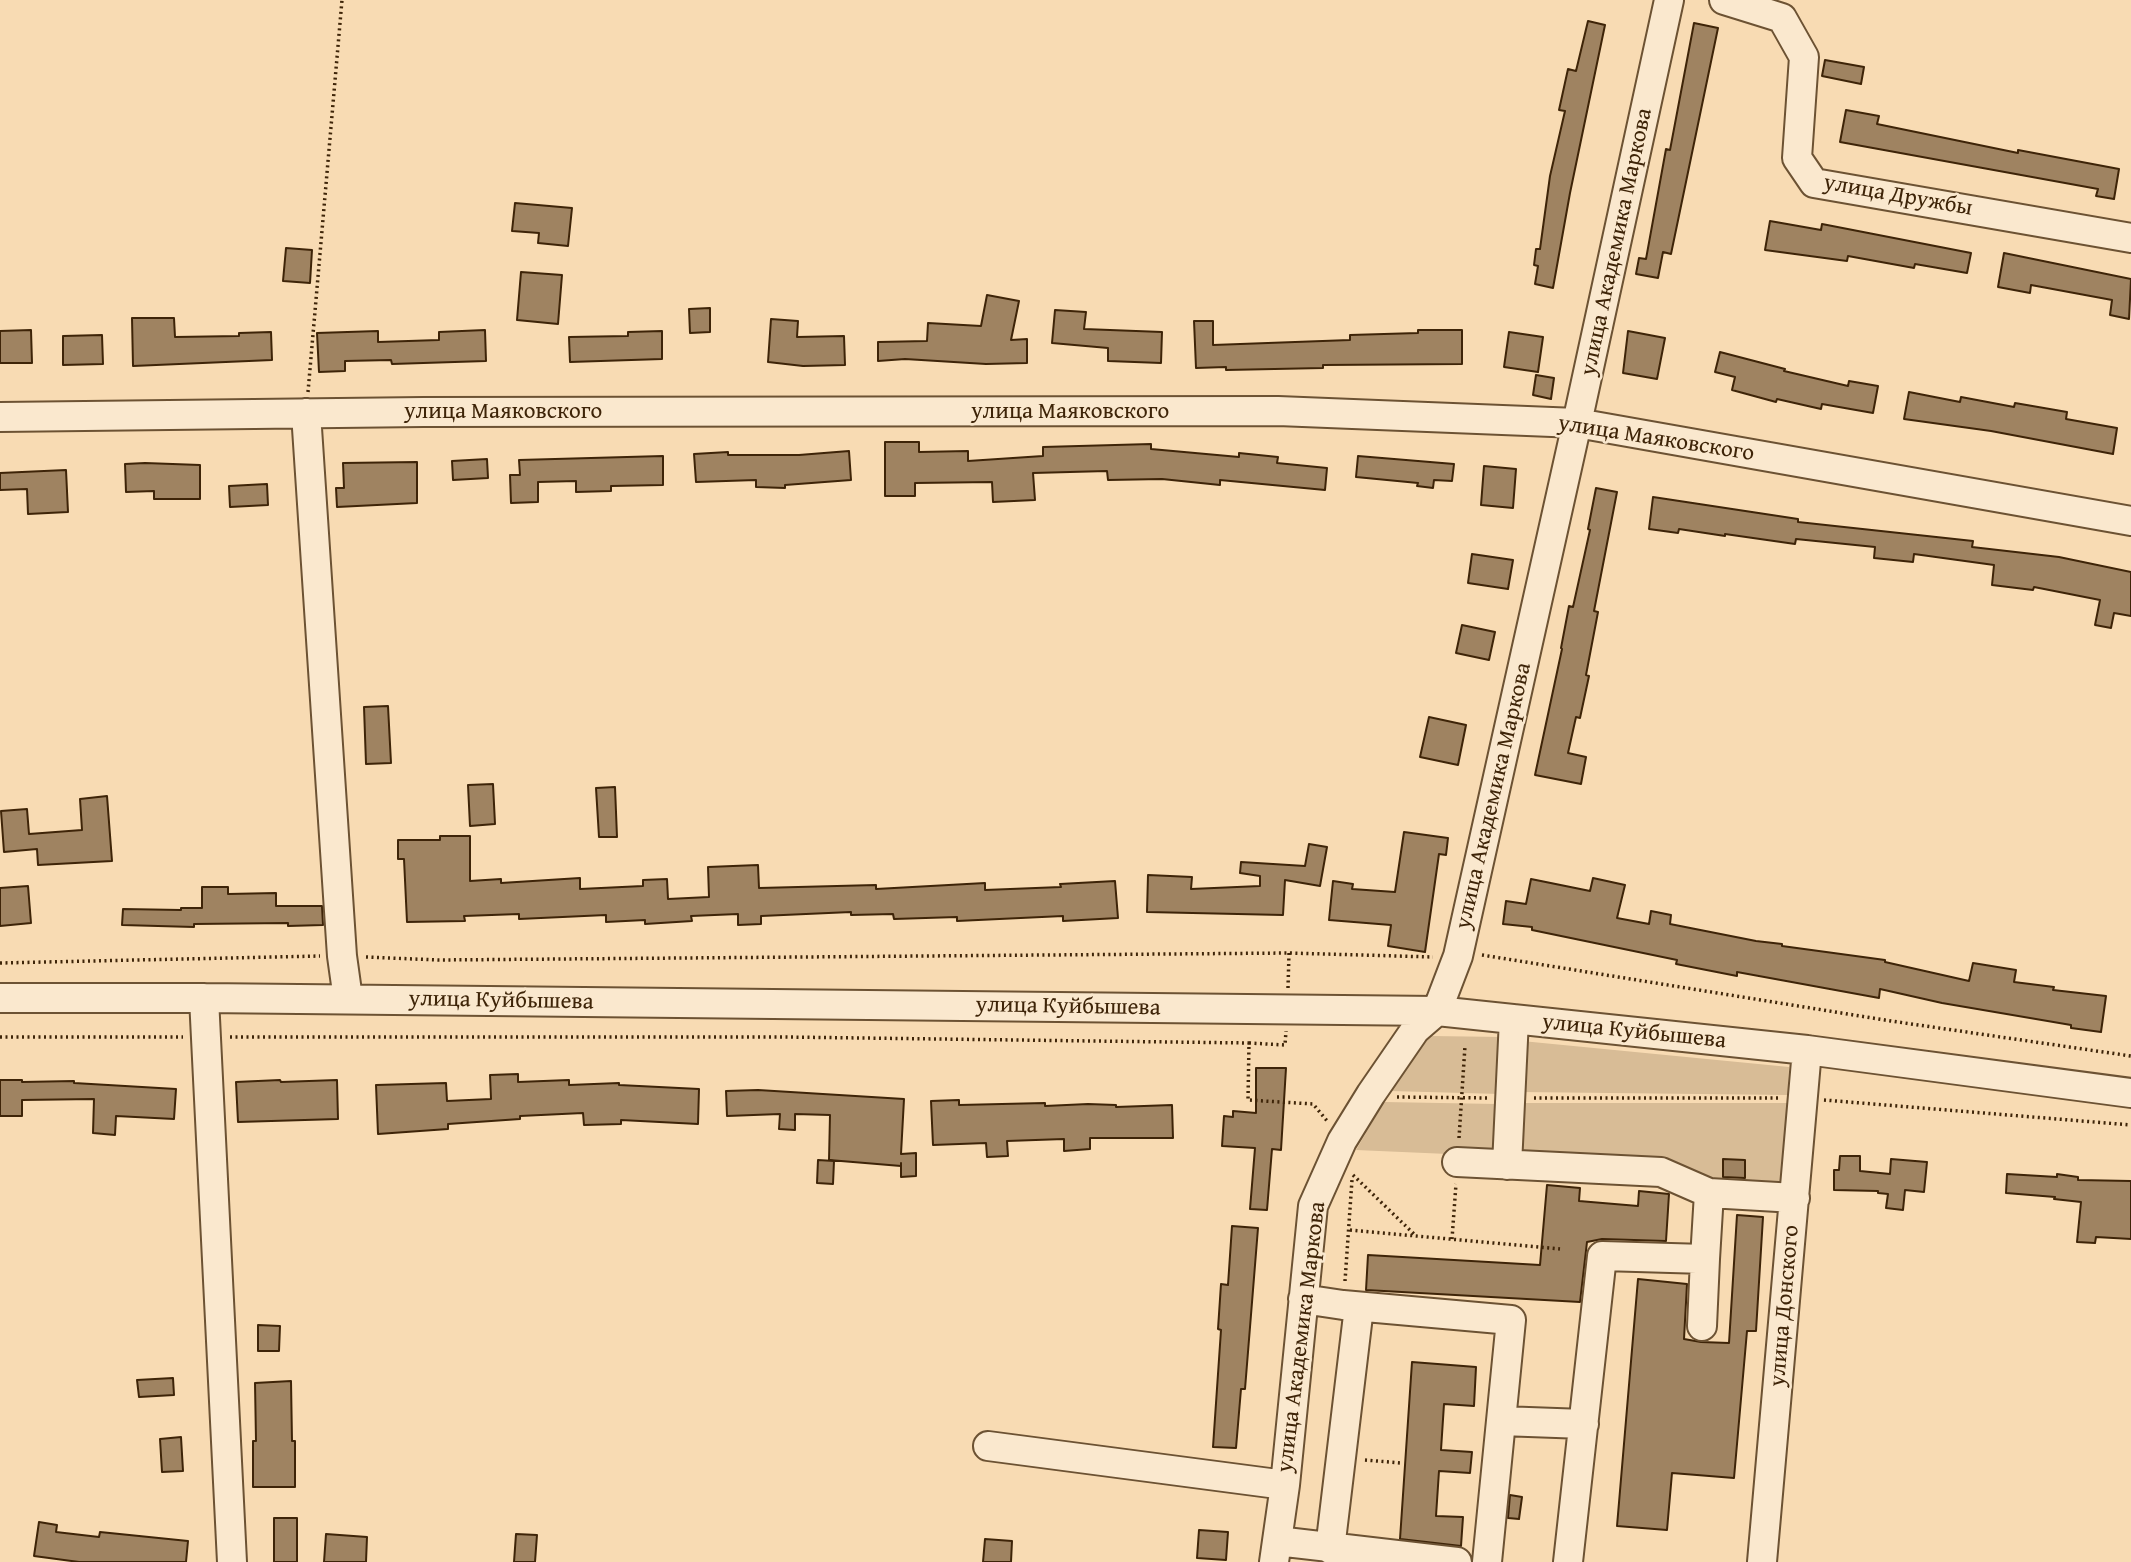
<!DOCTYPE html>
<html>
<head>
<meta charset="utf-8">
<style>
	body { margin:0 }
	canvas { display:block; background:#f8dbb3 }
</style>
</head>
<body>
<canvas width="2131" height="1562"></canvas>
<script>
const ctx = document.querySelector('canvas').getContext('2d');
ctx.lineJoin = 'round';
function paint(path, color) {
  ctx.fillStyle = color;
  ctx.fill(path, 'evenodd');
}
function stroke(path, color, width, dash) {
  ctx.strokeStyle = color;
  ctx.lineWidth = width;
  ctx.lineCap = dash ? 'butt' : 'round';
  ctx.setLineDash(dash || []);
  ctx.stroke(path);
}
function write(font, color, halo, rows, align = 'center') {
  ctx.font = font + ' "Gentium Book Plus",serif';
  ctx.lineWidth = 5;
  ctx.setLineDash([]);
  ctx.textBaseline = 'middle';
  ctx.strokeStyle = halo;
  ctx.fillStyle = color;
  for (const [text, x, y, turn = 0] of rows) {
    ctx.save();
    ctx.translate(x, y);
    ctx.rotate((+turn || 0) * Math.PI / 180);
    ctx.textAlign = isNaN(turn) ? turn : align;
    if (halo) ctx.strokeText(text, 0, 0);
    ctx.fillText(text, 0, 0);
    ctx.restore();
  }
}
const green = new Path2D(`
	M1430,1036L1504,1037L1500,1094L1390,1091Z
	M1522,1041L1789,1067L1788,1095L1520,1092Z
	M1384,1102L1497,1104L1494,1156L1356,1150Z
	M1519,1103H1789L1783,1187L1711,1185L1676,1163L1517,1156Z`);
const building = new Path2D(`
	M1588,21L1605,25L1570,193L1553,288L1535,284L1538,266L1534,265L1536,249H1540L1550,176L1565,111L1559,110L1568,69L1576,71Z
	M1694,23L1718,28L1671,254L1663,252L1658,278L1636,274L1639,258L1646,259L1666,149L1670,150Z
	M1825,60L1864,67L1861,84L1822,76Z
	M1846,110L1879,116L1877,124L2018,153V150L2119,169L2114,199L2096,196L2098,189L1840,142Z
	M515,203L572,208L568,246L538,243L539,233L512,231Z
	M1770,221L1821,230L1822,224L1971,253L1967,273L1915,264L1914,268L1848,256L1847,261L1765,250Z
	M286,248L312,250L310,283L283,281Z
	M2004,253L2131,279L2129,319L2110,315L2112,300L2031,285L2030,293L1998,287Z
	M521,272L562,275L558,324L517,320Z
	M987,295L1019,301L1011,340L1027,339V363L986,364L905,359L878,361V342L927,341L928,323L981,326Z
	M710,308V332L690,333L689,309Z
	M1055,310L1086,312L1084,329L1162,332L1161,363L1108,361V348L1052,343Z
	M132,318H174L175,337L239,336V333L271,332L272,360L133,366Z
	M771,319L798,321L797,337L844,336L845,365L803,366L768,362Z
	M1194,321H1213V345L1350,340V335L1418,333V330H1462V364L1323,365V368L1226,370V367L1196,368Z
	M31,330L32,363H0V331Z
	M485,330L486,361L392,364L391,360L345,361V371L319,372L317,333L378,331V342L439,340V332Z
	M662,331V359L570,362L569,337L628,336V332Z
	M1628,331L1665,338L1657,379L1623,373Z
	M1509,332L1543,337L1538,372L1504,367Z
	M102,335L103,364L63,365V336Z
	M1720,352L1785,369L1784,371L1848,386L1849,381L1878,386L1873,413L1822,404L1821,409L1777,399L1776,402L1732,390L1735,377L1715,372Z
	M1536,375L1554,378L1551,399L1533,395Z
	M1909,392L1960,402L1961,397L2014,407L2015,403L2067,412L2066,419L2117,428L2113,454L1991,431L1904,419Z
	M885,442H919V452L968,451V461L1043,456V447L1151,444V449L1239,457V453L1278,457L1277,463L1327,468L1325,490L1220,480V485L1162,479L1108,480L1107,471L1033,473L1035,500L993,502L992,482L915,483V496H885Z
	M849,451L851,480L785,485V488L756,487V480L696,482L694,454L728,452V455H799Z
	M663,456V485L611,486V491L576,492V481L538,482V502L511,503L510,475H520L519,460Z
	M1358,456L1454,464L1452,481L1434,480L1433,488L1417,486L1418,483L1356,477Z
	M487,459L488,478L453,480L452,461Z
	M417,462V503L337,507L336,488H344L343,463Z
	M145,463L200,465V499H154V491L126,492L125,464Z
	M1484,466L1516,469L1513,508L1481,505Z
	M66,470L68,512L28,514L27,489L0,490V473Z
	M267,484L268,505L230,507L229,486Z
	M1596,488L1617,492L1594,611L1598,612L1586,675L1589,676L1580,718L1576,717L1568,753L1586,757L1581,784L1535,775L1562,649L1561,648L1569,606L1573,607L1590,530L1588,529Z
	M1653,497L1798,519V522L1973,541L1972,547L2059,557L2131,572V616L2114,613L2111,628L2095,625L2100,600L2034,587L2033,590L1992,585L1994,565L1914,554L1913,562L1874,558L1875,547L1796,539L1795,544L1725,534V536L1679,529L1678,533L1649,529Z
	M1472,554L1513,560L1508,589L1468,583Z
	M1462,625L1495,632L1489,660L1456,653Z
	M388,706L391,763L366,764L364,707Z
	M1429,717L1466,725L1458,765L1420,757Z
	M493,784L495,824L470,826L468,785Z
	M615,787L617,837H599L596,788Z
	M107,796L112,861L38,865L37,849L4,852L1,811L27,809L29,834L82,830L80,799Z
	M1404,832L1448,838L1446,855L1439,854L1425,952L1388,946L1391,925L1329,920L1333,881L1353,884L1352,889L1395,892Z
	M440,836H470V881L501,879V883L580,878V889L643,886V880L667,879L668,899L709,897L708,867L758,865L759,888L876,885V889L985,883V890L1061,887L1060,884L1115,881L1118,918L1063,921V916L957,921V917L894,919L893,914L851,915V912L761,916V924L738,925V914L691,916L692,921L645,924V920L606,922V915L519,919V914L464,916L465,921L407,922L404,859H398V840H440Z
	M1309,844L1327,847L1320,886L1285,880L1283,915L1147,912L1148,875L1192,877L1191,889L1260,886V876L1240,873L1241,862L1305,866Z
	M1593,878L1625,885L1617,918L1649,924L1651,911L1671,915L1670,924L1756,941L1782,944V946L1885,960V962L1969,981L1973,963L2016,970L2014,982L2054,987L2053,990L2106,996L2101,1032L2071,1028V1025L1942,1003L1880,989L1879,998L1737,972V976L1676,964L1677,960L1532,930V927L1503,924L1506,901L1526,904L1531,879L1590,891Z
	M28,886L31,923L0,926V888Z
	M202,887H228V894L276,893V906H322L323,925L288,926V923L194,924V927L122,925L123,909L181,910V908H202Z
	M1256,1068H1286L1281,1150L1272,1149L1267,1210L1250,1209L1255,1148L1222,1146L1224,1116L1233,1117V1111L1256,1113Z
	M518,1074V1082L569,1080V1085L619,1083V1085L699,1089L698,1124L621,1120V1124L584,1125L583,1113L520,1116V1119L448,1124V1129L378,1134L376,1085L446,1083L447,1101L491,1099L490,1075Z
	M0,1080H22V1082L74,1081V1083L176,1089L174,1119L116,1116L115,1135L93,1133L94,1099L22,1100V1116H0Z
	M280,1080L281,1082L337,1080L338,1119L238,1122L236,1082Z
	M758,1090L904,1099L901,1154L916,1153V1176L901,1177V1163V1166L829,1160L830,1115L795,1114V1130L779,1129L780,1114L727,1116L726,1091Z
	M959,1100V1105L1045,1103V1106L1088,1104L1116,1105V1107L1172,1105L1173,1138H1090V1149L1064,1151V1139L1007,1141L1008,1156L987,1157L986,1143L933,1145L931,1101Z
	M1840,1156H1860V1171L1890,1174L1891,1159L1927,1162L1924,1192L1905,1190L1903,1210L1886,1208L1888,1194L1878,1193V1191L1834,1190V1170H1839Z
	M1723,1159L1745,1160V1178L1723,1177Z
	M818,1160L834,1161L833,1184L817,1183Z
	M2007,1174L2057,1177V1174L2078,1177V1180L2131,1181V1239L2096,1237L2095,1243L2077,1242L2081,1202L2054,1199L2055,1197L2006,1193Z
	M1547,1185L1580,1188L1579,1201L1638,1206L1639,1191L1669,1194L1666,1241L1602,1239L1587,1242L1580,1302L1366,1290L1368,1255L1540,1265Z
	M1737,1215L1763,1217L1756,1331H1747L1734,1478L1672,1473L1667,1530L1617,1526L1638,1279L1687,1284L1684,1339L1701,1342L1729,1343Z
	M1232,1226L1258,1228L1245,1389H1241L1236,1448L1213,1447L1221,1330L1218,1329L1221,1284L1228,1285Z
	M258,1325L280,1326L279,1351H258Z
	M1412,1362L1476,1367L1474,1406L1444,1404L1441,1450L1472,1452L1470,1473L1439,1471L1436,1516L1463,1517L1461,1546L1400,1539Z
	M173,1378L174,1395L139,1397L137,1380Z
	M291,1381L292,1441H295V1487H253V1441H256L255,1383Z
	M181,1437L183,1471L162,1472L160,1439Z
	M1510,1495L1522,1497L1519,1519L1508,1518Z
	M274,1518H297V1562H274Z
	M39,1522L57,1525L56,1532L99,1537L100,1532L188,1541L186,1562H79L34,1556Z
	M1199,1530L1228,1532L1226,1560L1197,1558Z
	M326,1534L367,1537L366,1562H324Z
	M516,1534L537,1535L535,1562H514Z
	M985,1539L1012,1541L1011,1562H983Z`);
const path = new Path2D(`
	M308,392L342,0
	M1482,955L1891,1021L2131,1056
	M366,957L438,960L1289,953L1433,957
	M0,963L320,956
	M1288,988L1289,953
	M0,1037H183
	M230,1037H784L1249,1043L1248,1100L1313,1104L1328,1122
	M1249,1043L1285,1045L1286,1031
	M1397,1097L1488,1098
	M1534,1098H1778
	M1824,1100L2131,1125
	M1459,1138L1465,1046
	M1353,1175L1414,1234
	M1350,1230L1560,1249
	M1452,1239L1456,1184
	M1345,1281L1352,1180
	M1365,1460L1401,1463`);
const minor = new Path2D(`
	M1724,0L1782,18L1804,57L1797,158L1814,183L2131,238
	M306,413L342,956L348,999
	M0,417L423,412L1278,411L1577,423L2131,521
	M0,998H204L1437,1011L1807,1050L2131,1093
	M204,998L232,1562
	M1457,1162L1661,1172L1709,1193L1795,1198
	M1507,1165L1514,1019
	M1303,1299L1343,1305L1511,1320L1487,1562
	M1702,1326L1705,1259
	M1501,1421L1584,1424
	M988,1446L1285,1485
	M1277,1541L1457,1562
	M1330,1549L1359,1307
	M1274,1562L1285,1485L1313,1206L1342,1141L1371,1094L1415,1030L1437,1011L1458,956L1577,423L1669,0
	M1568,1562L1602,1256L1705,1259L1709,1193
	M1762,1562L1807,1050`);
const streetNames = [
	["улица Дружбы",1898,196,10],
	["улица Академика Маркова",1617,242,-78],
	["улица Маяковского",503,412],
	["улица Маяковского",1070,412],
	["улица Маяковского",1656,439,9],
	["улица Академика Маркова",1494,796,-77],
	["улица Куйбышева",501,1001,1],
	["улица Куйбышева",1068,1007,1],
	["улица Куйбышева",1634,1032,6],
	["улица Донского",1785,1306,-85],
	["улица Академика Маркова",1302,1337,-83]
];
paint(green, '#d8bc96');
paint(building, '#9f8361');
stroke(building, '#3e2408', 2);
stroke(minor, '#6c5233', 32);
stroke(path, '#3e2408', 3.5, [2, 3.5]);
stroke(minor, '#fae8ce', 28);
write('23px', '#3e2408', '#fae8ce', streetNames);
</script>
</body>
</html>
